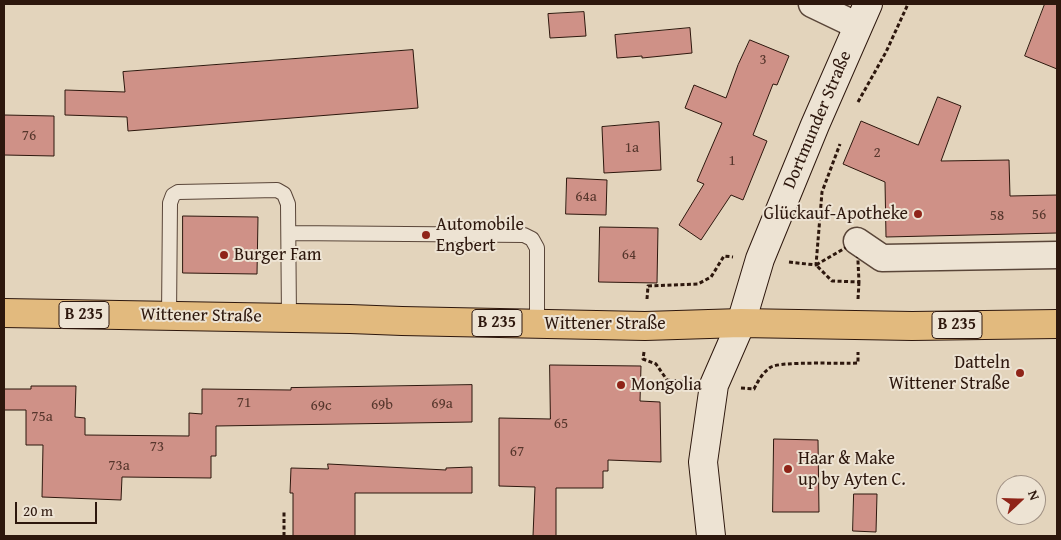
<!DOCTYPE html>
<html>
<head>
<meta charset="utf-8">
<style>
	body { margin:0 }
	#map { position:relative; width:1061px; height:540px; overflow:hidden; background:#e3d4bc; font-family:"Gentium Book Plus",serif }
	canvas { display:block }
	.frame { position:absolute; inset:0; border:5px solid #2d170d; pointer-events:none }
	.north { position:absolute; left:996px; top:475px; width:50px; height:50px; box-sizing:border-box; background:#ede3d3; border:1px solid #a09184; border-radius:50%; rotate:69deg; font-size:14px; font-weight:700; line-height:20px; text-align:center; color:#2d170d }
	.north::after { content:''; display:block; margin:auto; width:18px; height:22px; background:#8f2418; clip-path:polygon(50% 0,100% 100%,50% 72%,0 100%) }
	.scale { position:absolute; left:15px; top:502px; width:82px; height:22px; box-sizing:border-box; border:2px solid #2d170d; border-top:0; padding-left:6px; font-size:15px; line-height:18px; white-space:nowrap; color:#2d170d; -webkit-text-stroke:4px #ede3d3; paint-order:stroke }
</style>
</head>
<body>
<div id="map">
<canvas width="1061" height="540"></canvas>
<div class="frame"></div>
<div class="north">N</div>
<div class="scale">20 m</div>
</div>
<script>
const ctx = document.querySelector('canvas').getContext('2d');
ctx.lineJoin = 'round';
function paint(path, color) {
  ctx.fillStyle = color;
  ctx.fill(path, 'evenodd');
}
function stroke(path, color, width, dash) {
  ctx.strokeStyle = color;
  ctx.lineWidth = width;
  ctx.lineCap = dash ? 'butt' : 'round';
  ctx.setLineDash(dash || []);
  ctx.stroke(path);
}
function write(font, color, halo, rows, align = 'center') {
  ctx.font = font + ' "Gentium Book Plus",serif';
  ctx.lineWidth = 4;
  ctx.setLineDash([]);
  ctx.textBaseline = 'middle';
  ctx.strokeStyle = halo;
  ctx.fillStyle = color;
  for (const [text, x, y, turn = 0] of rows) {
    ctx.save();
    ctx.translate(x, y);
    ctx.rotate((+turn || 0) * Math.PI / 180);
    ctx.textAlign = isNaN(turn) ? turn : align;
    if (halo) ctx.strokeText(text, 0, 0);
    ctx.fillText(text, 0, 0);
    ctx.restore();
  }
}
const building = new Path2D(`
	M1045,4H1057V69L1025,56Z
	M584,12L586,36L550,38L548,14Z
	M690,28L692,53L642,58V56L617,58L615,35Z
	M750,40L789,56L777,85L773,84L753,135L767,141L743,200L731,195L701,240L679,225L704,184L697,181L722,123L685,108L694,85L726,98L738,65Z
	M413,50L418,108L128,131L127,117L65,115V90L125,92L123,72Z
	M938,97L961,106L941,161L1009,160L1010,196L1057,195V233L886,237L885,182L843,164L861,121L918,145Z
	M4,115L54,116V156L4,155Z
	M659,122L661,170L604,173L602,127Z
	M567,178L607,180L606,215L566,214Z
	M183,216L258,217L257,274L183,273Z
	M600,227L658,228L657,283L599,282Z
	M550,365L641,366L640,401L660,402L661,462L608,460V471H603V488H556V536H533L535,487L499,486V418L550,419Z
	M472,385V422L216,426V456H211V478L122,477L121,500L42,497L43,445H26V410H4V389H31V386H76L75,417L85,418V435L189,436V413L202,414V389L291,390V388Z
	M774,439L818,440L819,512H773Z
	M328,464L446,470V468L472,467V493H355V536H293V493H290L291,468L328,469Z
	M854,494H877L876,532L853,531Z`);
const path = new Path2D(`
	M858,102L886,52L908,4
	M857,241L859,282L832,281L816,265Z
	M789,262L816,265L822,192L840,144
	M647,299L648,286L698,284L711,277L724,256L733,257
	M858,299L859,282
	M644,352L643,359L656,364L667,380L688,382
	M741,388L754,389C758,381 763,372 771,367C782,361 842,364 858,363V352
	M284,536V510`);
const service = new Path2D(`
	M289,233L524,235L532,239L537,248V324
	M169,316L170,203L173,195L178,192L277,190L284,194L288,204L289,318`);
const minor = new Path2D(`
	M812,4L858,26
	M857,241L882,258L1057,255`);
const secondary = new Path2D(`
	M711,536L703,462L714,385L741,323L760,259L815,125L868,4`);
const primary = new Path2D(`
	M4,313L350,319L402,321L645,326L741,323L912,326L1057,324`);
const markers = [
	[918,214,5,"#8f2418"],
	[426,235,5,"#8f2418"],
	[224,255,5,"#8f2418"],
	[1020,373,5,"#8f2418"],
	[621,385,5,"#8f2418"],
	[788,469,5,"#8f2418"]
];
const numberNames = [
	["3",763,60],
	["76",29,136],
	["1a",632,148],
	["2",877,153],
	["1",732,161],
	["64a",586,197],
	["56",1039,215],
	["58",997,216],
	["64",629,255],
	["71",244,403],
	["69a",442,404],
	["69b",382,405],
	["69c",321,406],
	["75a",42,417],
	["65",561,424],
	["73",157,447],
	["67",517,452],
	["73a",119,466]
];
const shields = [
	[84,315,50],
	[497,323,50],
	[957,325,50]
];
const shieldNames = [
	["B 235",84,315],
	["B 235",497,323],
	["B 235",957,325]
];
const streetNames = [
	["Dortmunder Straße",818,120,-67],
	["Wittener Straße",201,316,1],
	["Wittener Straße",605,324]
];
const poiNames = [
	["Glückauf-Apotheke",908,214,"right"],
	["Automobile",436,225],
	["Engbert",436,246],
	["Burger Fam",234,255],
	["Datteln",1010,363,"right"],
	["Wittener Straße",1010,384,"right"],
	["Mongolia",631,385],
	["Haar & Make",798,459],
	["up by Ayten C.",798,480]
];
paint(building, '#cf9187');
stroke(building, '#2d170d', 1);
stroke(service, '#5a4639', 16);
stroke(minor, '#5a4639', 29);
stroke(secondary, '#2d170d', 30);
stroke(primary, '#2d170d', 30);
stroke(path, '#2d170d', 3, [4, 2.5]);
stroke(service, '#ede3d3', 14);
stroke(minor, '#ede3d3', 26);
stroke(secondary, '#ede3d3', 28);
stroke(primary, '#e2ba7e', 28);
for (const [x, y, r, color] of markers) {
  const dot = new Path2D();
  dot.arc(x, y, r, 0, 2 * Math.PI);
  ctx.fillStyle = color;
  ctx.fill(dot);
  stroke(dot, '#ede3d3', 2);
}
write('15px', '#56362c', null, numberNames);
for (const [x, y, w] of shields) {
  const box = new Path2D();
  box.roundRect(x - w / 2, y - 13.5, w, 27, 4);
  ctx.fillStyle = '#ede3d3';
  ctx.fill(box);
  stroke(box, '#2d170d', 1);
}
write('bold 16px', '#2d170d', null, shieldNames);
write('18px', '#2d170d', '#ede3d3', streetNames);
write('18px', '#2d170d', '#ede3d3', poiNames, 'left');
</script>
</body>
</html>
